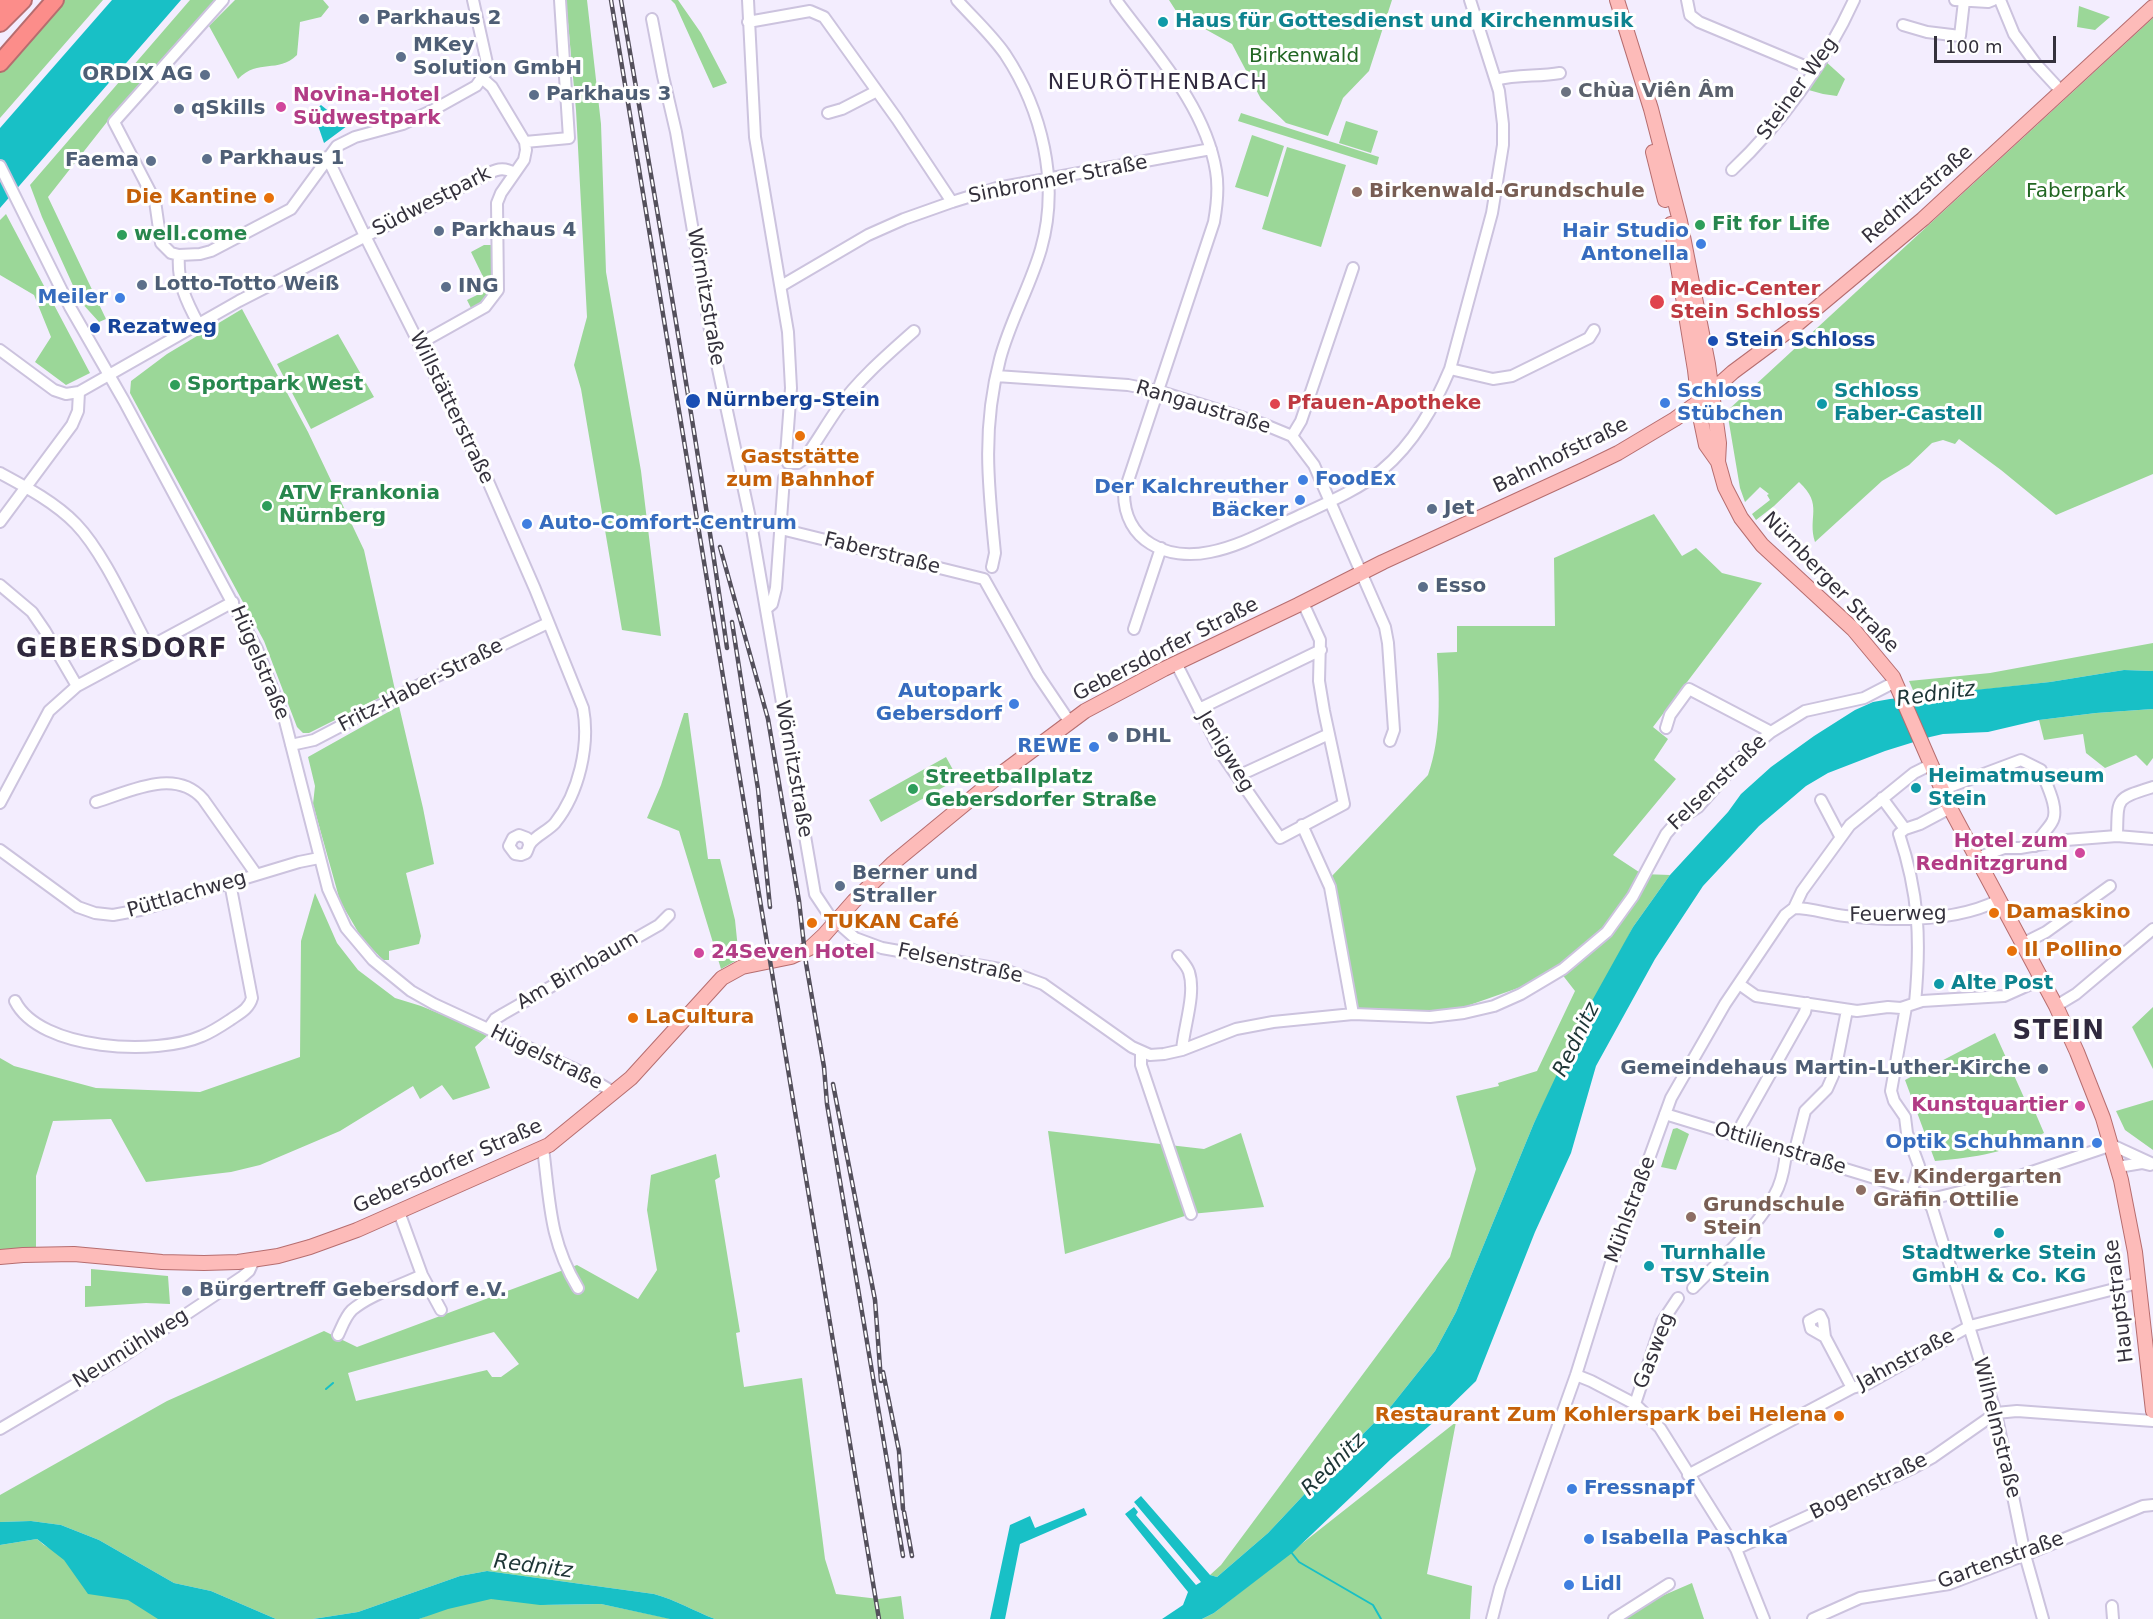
<!DOCTYPE html>
<html>
<head>
<meta charset="utf-8">
<style>
	body { margin:0 }
	#map { position:relative; width:2153px; height:1619px; overflow:hidden; background:#f3edfe; font-family:"DejaVu Sans",sans-serif }
	canvas { display:block }
	.scale { position:absolute; left:1934px; top:36px; width:122px; height:27px; box-sizing:border-box; border:3px solid #34313c; border-top:0; padding-left:8px; font-size:18px; line-height:21px; white-space:nowrap; color:#34313c; -webkit-text-stroke:4px #fff; paint-order:stroke }
</style>
</head>
<body>
<div id="map">
<canvas width="2153" height="1619"></canvas>
<div class="scale">100 m</div>
</div>
<script>
const ctx = document.querySelector('canvas').getContext('2d');
ctx.lineJoin = 'round';
function paint(path, color) {
  ctx.fillStyle = color;
  ctx.fill(path, 'evenodd');
}
function stroke(path, color, width, dash) {
  ctx.strokeStyle = color;
  ctx.lineWidth = width;
  ctx.lineCap = dash ? 'butt' : 'round';
  ctx.setLineDash(dash || []);
  ctx.stroke(path);
}
function write(font, color, halo, rows, align = 'center') {
  ctx.font = font + ' "DejaVu Sans",sans-serif';
  ctx.lineWidth = 6;
  ctx.setLineDash([]);
  ctx.textBaseline = 'middle';
  ctx.strokeStyle = halo;
  ctx.fillStyle = color;
  for (const [text, x, y, turn = 0] of rows) {
    ctx.save();
    ctx.translate(x, y);
    ctx.rotate((+turn || 0) * Math.PI / 180);
    ctx.textAlign = isNaN(turn) ? turn : align;
    if (halo) ctx.strokeText(text, 0, 0);
    ctx.fillText(text, 0, 0);
    ctx.restore();
  }
}
const green = new Path2D(`
	M60,0H103L0,118V71Z
	M190,0H218L114,113L48,197L106,319L99,322L80,301L42,217L30,185Z
	M235,0H323L329,7L321,17L300,22L297,55C277,74 259,58 238,79L209,26Z
	M566,0H587L601,124L606,272L641,471L661,636L622,630L581,389L574,365L587,317L576,110Z
	M671,0H678L701,33L727,83L713,88L675,4Z
	M1169,0H1392L1369,71L1343,98L1328,136L1286,123L1261,99L1232,44L1178,14Z
	M2079,6L2110,17L2095,30L2077,27Z
	M2153,18V474L2056,515L2001,470L1959,439L1955,444L1943,440L1932,443L1909,465L1882,481L1815,542C1807,517 1824,505 1799,482L1774,506L1756,520L1752,514L1770,500L1767,495L1769,494L1760,487L1745,502L1740,488L1727,411Z
	M1824,60L1845,79L1837,96L1823,94L1805,89Z
	M1241,113L1379,157L1377,165L1238,121Z
	M1346,121L1378,131L1371,153L1339,143Z
	M1252,135L1284,146L1268,197L1235,187Z
	M1287,147L1346,165L1321,247L1262,229Z
	M6,214L90,373L66,385L35,362L51,337L34,295L0,275V220Z
	M484,245H492C494,277 502,291 472,310L467,300L489,289L471,252Z
	M242,309L308,432L364,550L395,690L309,733H303L297,727L264,641L130,393L131,381L167,354Z
	M338,334L374,397L311,429L277,364Z
	M1654,514L1682,556L1696,548L1722,573L1762,583L1653,727L1668,739L1654,760L1676,779L1613,855L1642,874L1670,875L1633,927L1556,1079L1534,1123L1456,1312L1435,1351L1392,1405L1331,1466L1268,1533L1217,1577L1210,1575L1221,1565L1450,1257L1476,1169L1456,1096L1499,1086L1498,1083L1537,1071L1575,991L1561,973L1444,1014L1354,1010L1331,877L1428,775C1442,735 1439,694 1437,653L1457,652V626H1555L1554,558Z
	M2153,643V671L2124,670L2050,682L1916,697L1909,681L1990,673Z
	M399,706L423,808L434,864L406,873L421,936L419,944L389,951V960H383L361,937L340,901L313,804L315,786L308,757Z
	M2153,709V758L2147,766L2136,755L2105,768L2086,753L2083,734L2044,740L2039,720L2096,713Z
	M684,713H688L708,859H720L735,920L739,959L721,969L679,831L647,818L661,785Z
	M946,757L958,779L881,822L869,800Z
	M315,893L337,943L358,970L395,998L421,1006L489,1034L475,1047L490,1088L453,1100L442,1085L420,1099L413,1086L340,1131L260,1165L231,1172L146,1182L111,1119L53,1121L36,1176V1249L0,1254V1058L14,1066L96,1088L200,1092L300,1057L301,941Z
	M2153,1007V1069L2132,1027Z
	M1995,1033L2026,1102L2032,1105L2044,1133C2005,1153 1978,1157 1935,1161L1905,1080Z
	M2153,1100V1150L2125,1130L2116,1111Z
	M1677,1128L1689,1134L1676,1170L1661,1167L1673,1129Z
	M1048,1131L1204,1149L1241,1133L1264,1207L1191,1214L1065,1254Z
	M716,1154L720,1177L715,1180L740,1332L736,1333L744,1387L802,1378L825,1559L836,1594L879,1599L901,1596L904,1619H715C694,1611 676,1600 654,1594L487,1571L460,1576L358,1612L313,1619H276L211,1591L174,1583L99,1540L61,1525L31,1521L0,1522V1495L167,1401L324,1331L357,1347L577,1265L638,1299L657,1270L647,1210L651,1175ZM494,1332L519,1364L501,1377H492L487,1370L356,1401L348,1373Z
	M91,1269L168,1276L170,1304L146,1303L85,1307V1286H91Z
	M1456,1422L1427,1574L1472,1586L1470,1619H1202L1214,1613Z
	M37,1539L44,1545L177,1619H0V1545Z
	M1692,1583L1704,1619H1620L1641,1605Z
	M500,1596L548,1605L601,1604L672,1619H419L458,1603Z`);
const water = new Path2D(`
	M112,0H181L0,208V128Z
	M321,105L347,126L324,143L313,111Z
	M2124,670L2153,671V709L2096,713L2039,720L1988,732L1943,734L1930,737L1885,751L1828,773L1806,786L1759,826L1703,886L1655,959L1596,1066L1571,1153L1535,1232L1476,1381L1436,1420L1391,1459L1292,1553L1214,1613L1202,1619H1162L1183,1605L1188,1592L1125,1514L1134,1507L1138,1512L1136,1515L1196,1585L1201,1582L1134,1502L1141,1496L1210,1575L1217,1577L1268,1533L1331,1466L1392,1405L1435,1351L1456,1312L1534,1123L1588,1008L1633,927L1670,875L1728,812L1741,794L1771,767L1814,736L1855,710L1873,702L1890,699L2050,682Z
	M1084,1508L1087,1515L1020,1544L1005,1619H990L1010,1525L1030,1516L1035,1528Z
	M31,1521L61,1525L99,1540L174,1583L211,1591L276,1619H281H158L128,1600L88,1594L64,1560L37,1539L0,1545V1522Z
	M487,1571L654,1594C676,1600 694,1611 715,1619H670L601,1604L540,1605L491,1599L448,1609L419,1619H313L358,1612L460,1576Z`);
const stream = new Path2D(`
	M326,1389L333,1383
	M1291,1552L1299,1562L1373,1605L1381,1619`);
const minor = new Path2D(`
	M223,0L114,122L155,201L161,243L171,253L179,255L200,254L211,251L291,209L337,146L355,137L403,124L433,110L476,86L486,72L487,63L473,0
	M748,0L755,137L788,332L791,388L786,455L788,463H798L804,459C816,443 826,425 838,408C859,379 887,355 914,331
	M957,0C973,18 991,34 1005,54C1042,110 1060,183 1041,249C1030,287 1010,321 1000,359C982,427 988,484 995,553L992,567
	M1116,0C1154,52 1205,105 1216,171C1219,188 1217,205 1214,222L1124,493C1124,541 1167,561 1210,552C1241,546 1270,529 1299,516C1327,503 1358,490 1382,470C1414,443 1434,407 1450,369L1492,213L1503,145V124L1499,91L1470,0
	M1687,0L1690,15L1699,22L1814,70
	M1955,0L1988,2L1993,0
	M2000,0L2014,34L2036,64L2061,91
	M652,19L663,76L676,132L711,336L751,523L815,894L829,915L855,938L882,948L1005,970L1043,984L1132,1047L1150,1055L1164,1054L1182,1050L1236,1029L1273,1022L1353,1014L1430,1017L1464,1013L1494,1006L1521,994L1563,969L1607,932L1633,896L1666,834L1679,819L1698,807L1744,755L1771,732L1805,711L1864,698L1895,682
	M748,22L810,11L824,17L897,119L952,202
	M1903,25L1927,32L1960,36L1964,1
	M1496,80C1516,74 1539,77 1560,73
	M828,113L842,109L877,91
	M525,142L569,138L560,0
	M327,157L365,236L487,479L535,589L583,708C590,745 579,793 555,823C548,831 535,836 530,844C528,847 528,850 526,853L521,855L515,854L509,846L513,838L519,835L527,838L529,844
	M0,166L70,307L124,401L257,649L285,721L328,889L346,928L373,960L411,991L434,1004L577,1070L613,1092
	M1732,170C1780,125 1827,60 1854,0
	M179,255C177,282 186,301 199,325
	M781,286L868,235L904,219L952,202L997,188L1211,149
	M419,344L485,307L498,290L497,203L501,193L524,160L526,150L525,142L492,87L483,79
	M0,350L54,390L66,394L79,392L239,301L485,175C495,170 503,166 514,173
	M1450,369L1493,379L1512,376L1589,338L1594,330
	M996,376L1128,385L1158,391L1263,424L1292,436L1314,465L1385,627L1388,643L1394,730L1390,741
	M1292,436L1301,421L1353,268
	M0,473C26,487 56,503 76,524C104,553 129,611 149,648
	M0,522L72,425L78,411L79,392
	M781,529L984,579L1038,675L1069,721
	M0,585L32,612L45,631L77,686
	M766,609L772,604L776,588L784,478
	M1134,629L1161,548
	M1176,663L1223,756L1280,838L1344,804L1324,711L1319,681L1320,640L1303,603
	M1199,709L1321,650
	M1666,728L1670,715L1689,689L1771,732
	M291,745L314,740L425,682L548,623
	M1238,776L1329,734
	M1941,790L2021,760L2041,770C2046,784 2060,809 2052,822C2047,831 2039,836 2035,846
	M1882,798L1905,829L1899,834C1919,894 1921,940 1915,1003
	M1821,800L1840,836
	M96,802C129,792 175,767 203,799L256,874
	M0,803L49,711L77,686L233,602
	M1302,825L1330,887L1353,1014
	M1905,829L1920,824L1950,808
	M2117,836C2118,797 2115,799 2153,787
	M0,850L78,907L95,913L113,915L140,910L299,862L319,858
	M1977,858L2004,848H2020L2066,840L2117,836L2153,839
	M1794,908C1811,908 1828,914 1845,916C1892,921 1956,922 1999,900
	M2024,943L2046,932L2110,886
	M1178,956C1182,961 1187,966 1189,972C1196,994 1184,1026 1182,1050
	M1739,984L1756,996L1857,1011L1888,1007L1901,1008L1922,1001L2004,996L2042,979
	M15,1001C40,1051 157,1056 202,1036C212,1032 221,1026 230,1020C240,1013 249,1009 252,998L230,883
	M2056,1006L2076,994L2153,929
	M1906,1007L1891,1091L1894,1101L1905,1117L1907,1133L1919,1166L1912,1190
	M488,1029L495,1019L503,1014L659,925L669,915
	M1141,1052V1065L1191,1214
	M1665,1114L1901,1186C1915,1191 1924,1195 1932,1208L1996,1413L2025,1555L2043,1619
	M1738,1136L1742,1124L1805,1012L1807,1003
	M543,1148C550,1202 549,1240 578,1288
	M1794,1154L1805,1111L1827,1089L1835,1071L1847,1010
	M2118,1167L2142,1163L2150,1165
	M1927,1200L2008,1180L2112,1145L2153,1164
	M399,1212L422,1275L441,1310
	M1693,1288C1720,1260 1763,1223 1778,1188C1783,1176 1785,1164 1786,1151
	M338,1335C342,1327 345,1317 352,1310C371,1294 400,1286 422,1275
	M1825,1337L1811,1329L1809,1321L1820,1315L1823,1321L1825,1337L1852,1388
	M1576,1375L1591,1381L1635,1404L1660,1428L1736,1549L1764,1619
	M1635,1404L1662,1322L1678,1298
	M0,1429L122,1357L242,1277L249,1271L254,1260
	M1688,1475L1852,1388L1867,1384L1970,1326L2138,1283
	M1736,1549L1911,1469L1933,1457L1996,1413L2017,1411L2153,1421
	M2112,1606L2113,1619
	M1492,1619L1500,1588L1576,1375L1610,1266L1671,1098L1725,1004L1785,915L1794,908L1802,891L1850,825L1914,773L1930,765
	M1614,1619L1669,1584
	M1813,1619L1860,1598L1949,1584L2025,1555L2143,1506L2153,1505`);
const major = new Path2D(`
	M1617,0L1651,109L1680,221L1708,364L1719,443L1718,462L1725,487L1741,518L1762,545L1853,629L1893,677L1950,808L2056,1006L2077,1052L2103,1118L2121,1180L2135,1252L2153,1411
	M1653,152L1665,200
	M1671,224L1695,370L1701,421L1706,445L1718,462
	M0,1257L23,1255L74,1254L162,1262L204,1263L238,1262L278,1256L310,1247L357,1230L549,1145L631,1078L722,978L742,967L791,957L810,948L824,935L854,901L892,864L1006,770L1085,711L1164,669L1298,605L1383,562L1583,470L1618,453L1675,419L1704,398L1733,372L1795,326L1923,219L2153,7`);
const highway = new Path2D(`
	M0,4L4,0
	M0,23L23,0
	M0,63L55,0`);
const rail = new Path2D(`
	M611,0L879,1619
	M621,0C658,216 696,431 727,648
	M720,547L768,719L799,901L806,963L824,1067L827,1104L903,1556
	M732,622L758,789L770,907
	M833,1084L875,1300L881,1381
	M883,1372L899,1451L903,1509
	M904,1512L912,1556`);
const markers = [
	[364,19,6,"#5c6f8a"],
	[1163,22,6,"#0f9aa8"],
	[401,57,6,"#5c6f8a"],
	[205,75,6,"#5c6f8a"],
	[1566,92,6,"#6b7280"],
	[534,95,6,"#5c6f8a"],
	[281,107,6,"#d1479c"],
	[179,109,6,"#5c6f8a"],
	[207,159,6,"#5c6f8a"],
	[151,161,6,"#5c6f8a"],
	[1357,192,6,"#8d6e63"],
	[269,198,6,"#e8710a"],
	[1700,225,6,"#2e9e5b"],
	[439,231,6,"#5c6f8a"],
	[122,235,6,"#2e9e5b"],
	[1701,244,6,"#3f7fe0"],
	[142,285,6,"#5c6f8a"],
	[446,287,6,"#5c6f8a"],
	[120,298,6,"#3f7fe0"],
	[1657,302,8,"#e0444e"],
	[95,328,6,"#1a4fb4"],
	[1713,341,6,"#1a4fb4"],
	[175,385,6,"#2e9e5b"],
	[693,401,8,"#1a4fb4"],
	[1665,403,6,"#3f7fe0"],
	[1275,404,6,"#e0444e"],
	[1822,404,6,"#0f9aa8"],
	[800,436,6,"#e8710a"],
	[1303,480,6,"#3f7fe0"],
	[1300,500,6,"#3f7fe0"],
	[267,506,6,"#2e9e5b"],
	[1432,509,6,"#5c6f8a"],
	[527,524,6,"#3f7fe0"],
	[1423,587,6,"#5c6f8a"],
	[1014,704,6,"#3f7fe0"],
	[1113,737,6,"#5c6f8a"],
	[1094,747,6,"#3f7fe0"],
	[1916,788,6,"#0f9aa8"],
	[913,789,6,"#2e9e5b"],
	[2080,853,6,"#d1479c"],
	[840,886,6,"#5c6f8a"],
	[1994,913,6,"#e8710a"],
	[812,923,6,"#e8710a"],
	[2012,951,6,"#e8710a"],
	[699,953,6,"#d1479c"],
	[1939,984,6,"#0f9aa8"],
	[633,1018,6,"#e8710a"],
	[2043,1069,6,"#5c6f8a"],
	[2080,1106,6,"#d1479c"],
	[2097,1143,6,"#3f7fe0"],
	[1861,1190,6,"#8d6e63"],
	[1691,1217,6,"#8d6e63"],
	[1999,1233,6,"#0f9aa8"],
	[1649,1266,6,"#0f9aa8"],
	[187,1291,6,"#5c6f8a"],
	[1839,1416,6,"#e8710a"],
	[1572,1489,6,"#3f7fe0"],
	[1589,1539,6,"#3f7fe0"],
	[1569,1585,6,"#3f7fe0"]
];
const serviceNames = [
	["Parkhaus 2",376,19],
	["MKey",413,46],
	["Solution GmbH",413,69],
	["ORDIX AG",193,75,"right"],
	["Parkhaus 3",546,95],
	["qSkills",191,109],
	["Parkhaus 1",219,159],
	["Faema",139,161,"right"],
	["Parkhaus 4",451,231],
	["Lotto-Totto Weiß",154,285],
	["ING",458,287],
	["Jet",1444,509],
	["Esso",1435,587],
	["DHL",1125,737],
	["Berner und",852,874],
	["Straller",852,897],
	["Gemeindehaus Martin-Luther-Kirche",2031,1069,"right"],
	["Bürgertreff Gebersdorf e.V.",199,1291]
];
const cultureNames = [
	["Haus für Gottesdienst und Kirchenmusik",1175,22],
	["Schloss",1834,392],
	["Faber-Castell",1834,415],
	["Heimatmuseum",1928,777],
	["Stein",1928,800],
	["Alte Post",1951,984],
	["Turnhalle",1661,1254],
	["TSV Stein",1661,1277],
	["Stadtwerke Stein",1999,1254,"center"],
	["GmbH & Co. KG",1999,1277,"center"]
];
const parkNames = [
	["Birkenwald",1304,57],
	["Faberpark",2076,192]
];
const streetNames = [
	["Steiner Weg",1798,89,-54],
	["Sinbronner Straße",1058,180,-11],
	["Rednitzstraße",1918,195,-41],
	["Südwestpark",432,202,-27],
	["Wörnitzstraße",705,297,80],
	["Willstätterstraße",451,408,64],
	["Rangaustraße",1203,408,17],
	["Bahnhofstraße",1561,456,-26],
	["Faberstraße",882,554,14],
	["Nürnberger Straße",1830,583,46],
	["Gebersdorfer Straße",1166,650,-27],
	["Hügelstraße",259,663,67],
	["Fritz-Haber-Straße",421,686,-27],
	["Jenigweg",1225,752,59],
	["Wörnitzstraße",793,769,80],
	["Felsenstraße",1718,783,-44],
	["Püttlachweg",187,895,-16],
	["Feuerweg",1898,915,-1],
	["Felsenstraße",960,964,12],
	["Am Birnbaum",578,971,-30],
	["Hügelstraße",546,1058,26],
	["Ottilienstraße",1780,1149,17],
	["Gebersdorfer Straße",448,1167,-24],
	["Mühlstraße",1631,1210,-70],
	["Hauptstraße",2120,1301,-97],
	["Neumühlweg",131,1349,-32],
	["Gasweg",1655,1351,-69],
	["Jahnstraße",1906,1360,-28],
	["Wilhelmstraße",1996,1428,76],
	["Bogenstraße",1869,1487,-26],
	["Gartenstraße",2001,1561,-20]
];
const worshipNames = [
	["Chùa Viên Âm",1578,92]
];
const hotelNames = [
	["Novina-Hotel",293,96],
	["Südwestpark",293,119],
	["Hotel zum",2068,842,"right"],
	["Rednitzgrund",2068,865,"right"],
	["24Seven Hotel",711,953],
	["Kunstquartier",2068,1106,"right"]
];
const educationNames = [
	["Birkenwald-Grundschule",1369,192],
	["Ev. Kindergarten",1873,1178],
	["Gräfin Ottilie",1873,1201],
	["Grundschule",1703,1206],
	["Stein",1703,1229]
];
const foodNames = [
	["Die Kantine",257,198,"right"],
	["Gaststätte",800,458,"center"],
	["zum Bahnhof",800,481,"center"],
	["Damaskino",2006,913],
	["TUKAN Café",824,923],
	["Il Pollino",2024,951],
	["LaCultura",645,1018],
	["Restaurant Zum Kohlerspark bei Helena",1827,1416,"right"]
];
const leisureNames = [
	["Fit for Life",1712,225],
	["well.come",134,235],
	["Sportpark West",187,385],
	["ATV Frankonia",279,494],
	["Nürnberg",279,517],
	["Streetballplatz",925,778],
	["Gebersdorfer Straße",925,801]
];
const shopNames = [
	["Hair Studio",1689,232],
	["Antonella",1689,255],
	["Meiler",108,298],
	["Schloss",1677,392,"left"],
	["Stübchen",1677,415,"left"],
	["FoodEx",1315,480,"left"],
	["Der Kalchreuther",1288,488],
	["Bäcker",1288,511],
	["Auto-Comfort-Centrum",539,524,"left"],
	["Autopark",1002,692],
	["Gebersdorf",1002,715],
	["REWE",1082,747],
	["Optik Schuhmann",2085,1143],
	["Fressnapf",1584,1489,"left"],
	["Isabella Paschka",1601,1539,"left"],
	["Lidl",1581,1585,"left"]
];
const healthNames = [
	["Medic-Center",1670,290],
	["Stein Schloss",1670,313],
	["Pfauen-Apotheke",1287,404]
];
const transitNames = [
	["Rezatweg",107,328],
	["Stein Schloss",1725,341],
	["Nürnberg-Stein",706,401]
];
const waterNames = [
	["Rednitz",1936,695,-8],
	["Rednitz",1577,1040,-64],
	["Rednitz",1334,1465,-44],
	["Rednitz",533,1567,7]
];
const quarterNames = [
	["NEURÖTHENBACH",1158,83]
];
const districtNames = [
	["GEBERSDORF",122,650],
	["STEIN",2059,1032]
];
paint(green, '#9bd798');
paint(water, '#18c0c6');
stroke(stream, '#18c0c6', 2);
stroke(minor, '#ccc3de', 14);
stroke(major, '#b66d6f', 16);
stroke(highway, '#b66d6f', 20);
stroke(minor, '#fff', 10);
stroke(major, '#fdbbb9', 14);
stroke(highway, '#fc8d8a', 16);
stroke(rail, '#54505c', 4.5);
stroke(rail, '#fff', 2, [7]);
for (const [x, y, r, color] of markers) {
  const dot = new Path2D();
  dot.arc(x, y, r, 0, 2 * Math.PI);
  ctx.fillStyle = color;
  ctx.fill(dot);
  stroke(dot, '#fff', 2);
}
write('bold 20px', '#4e5e75', '#fff', serviceNames, 'left');
write('bold 20px', '#0d838f', '#fff', cultureNames, 'left');
write('20px', '#226623', '#fff', parkNames);
write('20px', '#34313c', '#fff', streetNames);
write('bold 20px', '#5b616d', '#fff', worshipNames, 'left');
write('bold 20px', '#b23c85', '#fff', hotelNames, 'left');
write('bold 20px', '#785e54', '#fff', educationNames, 'left');
write('bold 20px', '#c56008', '#fff', foodNames, 'left');
write('bold 20px', '#27864d', '#fff', leisureNames, 'left');
write('bold 20px', '#366cbe', '#fff', shopNames, 'right');
write('bold 20px', '#be3a42', '#fff', healthNames, 'left');
write('bold 20px', '#164399', '#fff', transitNames, 'left');
write('italic 21px', '#1d3536', '#fff', waterNames);
ctx.letterSpacing = '1.5px';
write('22px', '#30293e', '#fff', quarterNames);
ctx.letterSpacing = '0px';
ctx.letterSpacing = '1.5px';
write('bold 26px', '#30293e', '#fff', districtNames);
ctx.letterSpacing = '0px';
</script>
</body>
</html>
